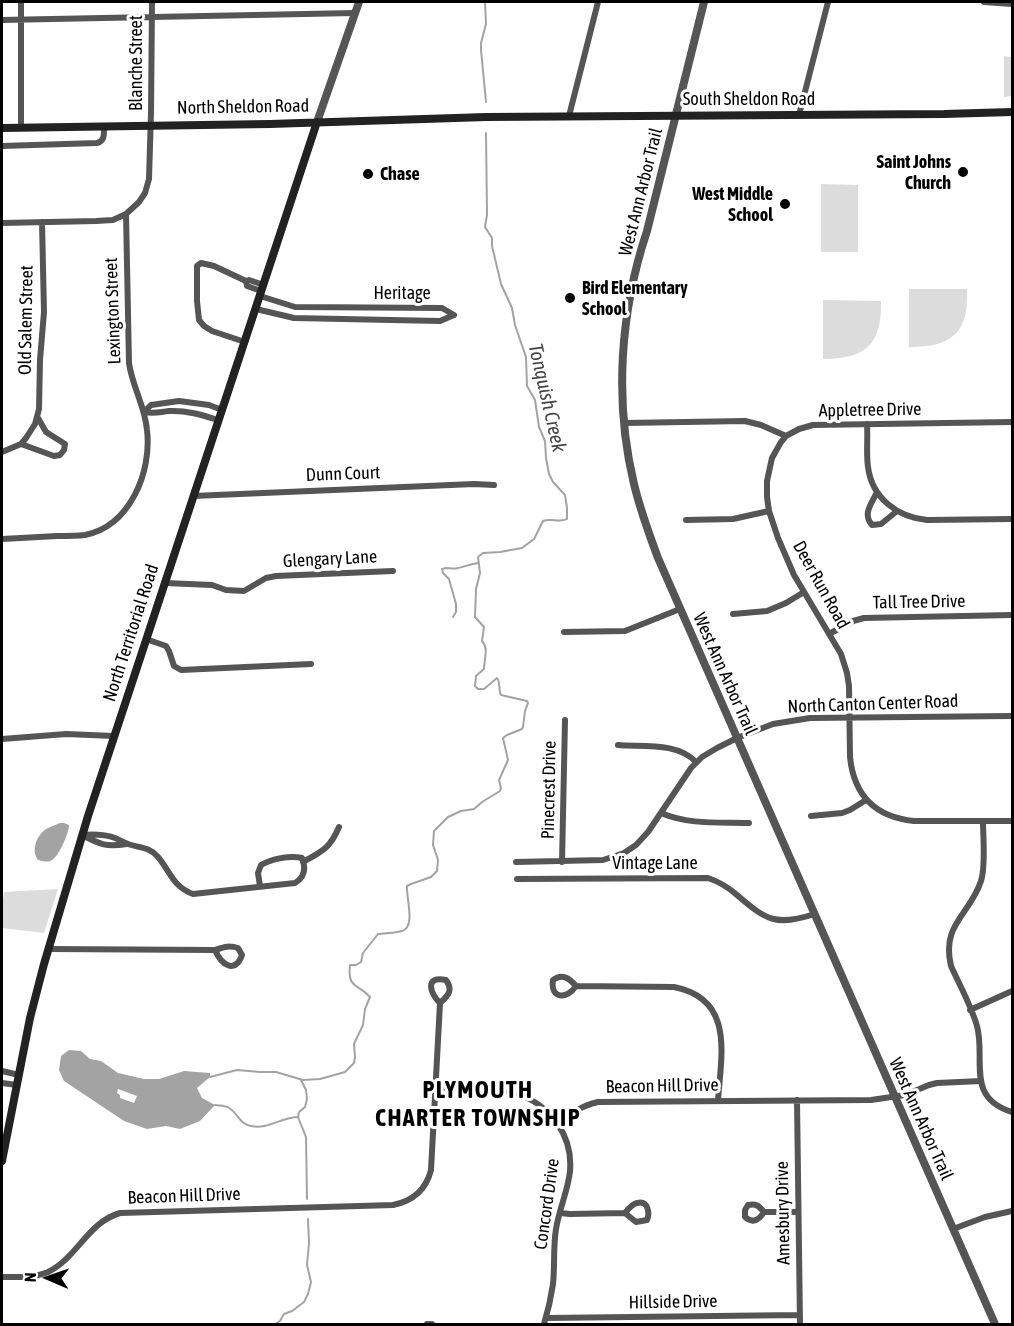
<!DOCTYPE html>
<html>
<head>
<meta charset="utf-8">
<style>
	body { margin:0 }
	#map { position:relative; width:1014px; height:1326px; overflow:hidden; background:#fff; font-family:"Asap Condensed",sans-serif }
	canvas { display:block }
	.frame { position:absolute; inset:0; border:3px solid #000; pointer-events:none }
	.north { position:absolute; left:18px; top:1248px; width:60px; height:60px; -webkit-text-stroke:4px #fff; paint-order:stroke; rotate:272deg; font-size:16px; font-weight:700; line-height:24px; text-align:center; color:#000 }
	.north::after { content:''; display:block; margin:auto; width:21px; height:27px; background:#000; clip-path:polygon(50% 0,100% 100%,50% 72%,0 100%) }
</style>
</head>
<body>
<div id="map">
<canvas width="1014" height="1326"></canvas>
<div class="frame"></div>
<div class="north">N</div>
</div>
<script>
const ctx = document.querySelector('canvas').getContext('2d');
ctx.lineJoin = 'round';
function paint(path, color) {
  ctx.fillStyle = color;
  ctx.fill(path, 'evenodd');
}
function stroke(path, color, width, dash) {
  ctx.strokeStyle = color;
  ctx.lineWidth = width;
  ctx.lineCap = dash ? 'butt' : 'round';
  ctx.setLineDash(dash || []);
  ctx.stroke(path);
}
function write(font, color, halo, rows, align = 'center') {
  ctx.font = font + ' "Asap Condensed",sans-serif';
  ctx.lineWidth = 6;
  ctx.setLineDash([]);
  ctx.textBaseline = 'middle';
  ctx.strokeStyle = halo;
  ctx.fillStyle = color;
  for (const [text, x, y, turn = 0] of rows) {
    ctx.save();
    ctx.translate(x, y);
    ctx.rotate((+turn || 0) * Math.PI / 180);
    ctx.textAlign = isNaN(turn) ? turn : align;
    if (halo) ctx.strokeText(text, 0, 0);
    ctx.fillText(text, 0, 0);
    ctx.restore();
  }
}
const green = new Path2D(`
	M1004,56L1012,57V96L1004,97Z
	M821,184L858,185V252H821Z
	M909,289H967C969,333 952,347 909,347Z
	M823,300L881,301C882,344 866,359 823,359Z
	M58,889L44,933L2,928V908L4,892Z`);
const water = new Path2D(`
	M60,823H64L69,825C69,833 59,856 52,860C48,863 43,861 38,860C31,851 36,836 46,829C50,827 55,825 60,823Z
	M69,1050L81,1051L90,1059L101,1061L118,1073L144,1079H159L184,1071L210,1073V1077L197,1088L202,1098L215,1105L200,1121L180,1129L166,1126L147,1129L124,1121L64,1081L59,1070L61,1056ZM118,1089L137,1096L134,1103L120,1098V1095L117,1093Z`);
const stream = new Path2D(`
	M485,2L486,24L481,43V50L486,102
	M453,617L456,612V604L449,579L443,573L442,569L446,568C462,570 463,565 478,563
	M210,1077L237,1070L260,1072H276L303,1080L320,1079L345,1072L354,1063L355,1057L354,1044L363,1025L365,1009L370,997C359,984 347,989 350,965H356L361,962L363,953L378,934C384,933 396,933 402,931C416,927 406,898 407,886L411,884L431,877L437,871L438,860L433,845L434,831L448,817L461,811L474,809L482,802L500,791L501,788L499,780L508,760L503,738L507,735L522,729L523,727L525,711L528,703L527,701L501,695C498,690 501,683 497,678L484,689H478L475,686L476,676L484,669C484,659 489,648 482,641L484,627L475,617L476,589L480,573L478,557L483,553L500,552L522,548L534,539L543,521C551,518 560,523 567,519V508L565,495L553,482L549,474L546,458L545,441L539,427L535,400L527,386L526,357L515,325L512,308L501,284L492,246V238L485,227L487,215L486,133
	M301,1080L306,1090L307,1099L305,1107L299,1112L298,1117L306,1137L307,1199
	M215,1105C220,1106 225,1105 229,1108C238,1113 239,1124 251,1126C267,1130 282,1117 298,1117
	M275,1324L280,1321L284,1314L292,1311L304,1302L308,1294L311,1282L307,1265L309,1243L308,1219`);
const minor = new Path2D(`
	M984,2L1012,4
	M2,20L355,13
	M799,115L828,2
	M569,116L598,2
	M21,128V2
	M2,146L97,143C105,141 104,134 104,127
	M2,223L96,221L113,220L126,214
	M246,281L249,280L264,285
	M260,296L295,307L442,308L454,315
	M256,309L294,318L440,321L454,315
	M245,342L212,331L204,326L199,320L197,301V266L201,263L214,266L246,281L247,286L261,291
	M144,412L151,405L179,401L209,405L222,410
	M144,412C155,414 159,412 169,411C186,410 202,415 218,420
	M1012,422L813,425L799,429L786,436L781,442L772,458L767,481V497L769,511L778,538L794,575L841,654L847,673L849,686L850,757C854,796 875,817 914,821H1012
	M625,423L745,421L761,425L786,436
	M867,424C868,438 866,453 868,467C872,498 897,517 927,520L1012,519
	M21,444L54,456L60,455L64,450L65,444L46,432L38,418
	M2,452L21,444L26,438L35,424L39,409L40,360L44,312L42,222
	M877,492C872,503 862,514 872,525L881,524L897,511
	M193,496L474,484L494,485
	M686,520L733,519L769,511
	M2,539C20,538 38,537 57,536C66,536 76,536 85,535C130,526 152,472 147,430C145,406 132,386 129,363L126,214L139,202L145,193L149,179L151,113L152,2
	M165,583L212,585L226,590L244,591L266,578L276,576L393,571
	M733,614L767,611L786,603L804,592
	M564,632L625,631L680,609
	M829,634L853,621L864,618L1012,615
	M146,639L166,646L169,651L174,666L181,670L311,664
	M2,739L66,734L114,736
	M618,745C644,747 677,742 696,762
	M661,813C689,825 719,822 749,823
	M811,816L842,813L850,810L866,800
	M983,821C983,838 986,866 981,881C970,915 941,924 951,966C960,986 971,1005 977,1026C986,1059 965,1098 1012,1112
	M82,835C94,834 104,834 115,838C120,840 124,843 128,844C139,848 150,847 158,857C170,871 173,887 193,894L295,883C305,877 306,868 302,858C290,855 271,859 261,865L258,873L260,886
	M82,835C101,845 106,847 127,844
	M303,862C323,851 330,848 339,827
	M516,862L603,860L624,853L636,845L648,832L691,768L702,757L717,748L737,738L773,724L810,718L1012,716
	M562,862L565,720
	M517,879L708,878C720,882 728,887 737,895C767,921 776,926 815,914
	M48,949L215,950C224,947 229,945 238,948L242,955C235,975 221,964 215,950
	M576,986C567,1000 550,999 553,980C562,973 569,978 576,986L674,987C735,999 721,1055 718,1101
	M970,1010L1012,991
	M2,1071L19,1075
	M2,1083L17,1085
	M435,1087C452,1088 469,1089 485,1090C496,1091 507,1091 517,1094C551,1105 573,1136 570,1171C568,1191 559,1209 556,1229C553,1247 555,1266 553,1284C551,1298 548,1311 544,1324
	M797,1100L800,1324
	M559,1125C570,1113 581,1106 598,1102L871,1100L905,1095L929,1085L937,1083L981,1081
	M764,1212C759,1220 753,1224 745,1217V1210L748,1205C756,1203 759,1206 764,1212H798
	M560,1213L570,1214L625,1213C628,1209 632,1204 637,1203C648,1200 650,1213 647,1220L636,1222L625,1213
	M953,1229L985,1217L1012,1211
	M2,1277C17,1277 34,1278 48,1272C77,1258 88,1222 120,1213L393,1205C413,1201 426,1190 431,1170L440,1003C449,995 453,990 446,980C424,975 430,994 440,1003
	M546,1318L800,1315
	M427,1324H432`);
const tertiary = new Path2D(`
	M704,2L647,231C620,312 614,401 634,484C640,509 649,534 658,558L995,1324
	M317,122L359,2`);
const secondary = new Path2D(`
	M2,128L270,124L486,117L944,114L1012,112
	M2,1161L30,1018L44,964L88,816L317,122`);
const markers = [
	[963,172,6,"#000"],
	[368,174,6,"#000"],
	[785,204,6,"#000"],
	[570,298,6,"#000"]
];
const streetNames = [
	["Blanche Street",136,63,-90],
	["South Sheldon Road",749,99],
	["North Sheldon Road",243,107,-1],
	["West Ann Arbor Trail",641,192,-76],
	["Heritage",402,293],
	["Lexington Street",113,311,-92],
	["Old Salem Street",26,320,-89],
	["Appletree Drive",870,410,-1],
	["Dunn Court",343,474,-2],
	["Glengary Lane",330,559,-3],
	["Deer Run Road",821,585,61],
	["Tall Tree Drive",919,602,-1],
	["North Territorial Road",131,633,-72],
	["West Ann Arbor Trail",725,674,66],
	["North Canton Center Road",873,704,-2],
	["Pinecrest Drive",549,790,-89],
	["Vintage Lane",655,863],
	["Beacon Hill Drive",662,1086,-1],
	["West Ann Arbor Trail",921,1119,66],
	["Beacon Hill Drive",184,1196,-2],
	["Concord Drive",547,1204,-82],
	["Amesbury Drive",783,1213,-91],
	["Hillside Drive",673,1302,-1]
];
const poiNames = [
	["Saint Johns",951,162],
	["Church",951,183],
	["Chase",380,174,"left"],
	["West Middle",773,194],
	["School",773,215],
	["Bird Elementary",582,288,"left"],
	["School",582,309,"left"]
];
const waterNames = [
	["Tonquish Creek",547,398,77]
];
const districtNames = [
	["PLYMOUTH",478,1090],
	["CHARTER TOWNSHIP",478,1118]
];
paint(green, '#dcdcdc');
paint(water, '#a3a3a3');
stroke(stream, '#a3a3a3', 2);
stroke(minor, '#555', 6);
stroke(tertiary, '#555', 8);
stroke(secondary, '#222', 8);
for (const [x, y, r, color] of markers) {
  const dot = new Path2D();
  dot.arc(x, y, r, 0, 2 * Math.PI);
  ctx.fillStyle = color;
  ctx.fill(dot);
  stroke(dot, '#fff', 2);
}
write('18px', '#000', '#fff', streetNames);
write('bold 18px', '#000', '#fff', poiNames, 'right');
write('italic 20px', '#444', '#fff', waterNames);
ctx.letterSpacing = '1.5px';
write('bold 24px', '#000', '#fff', districtNames);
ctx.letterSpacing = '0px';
</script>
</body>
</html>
